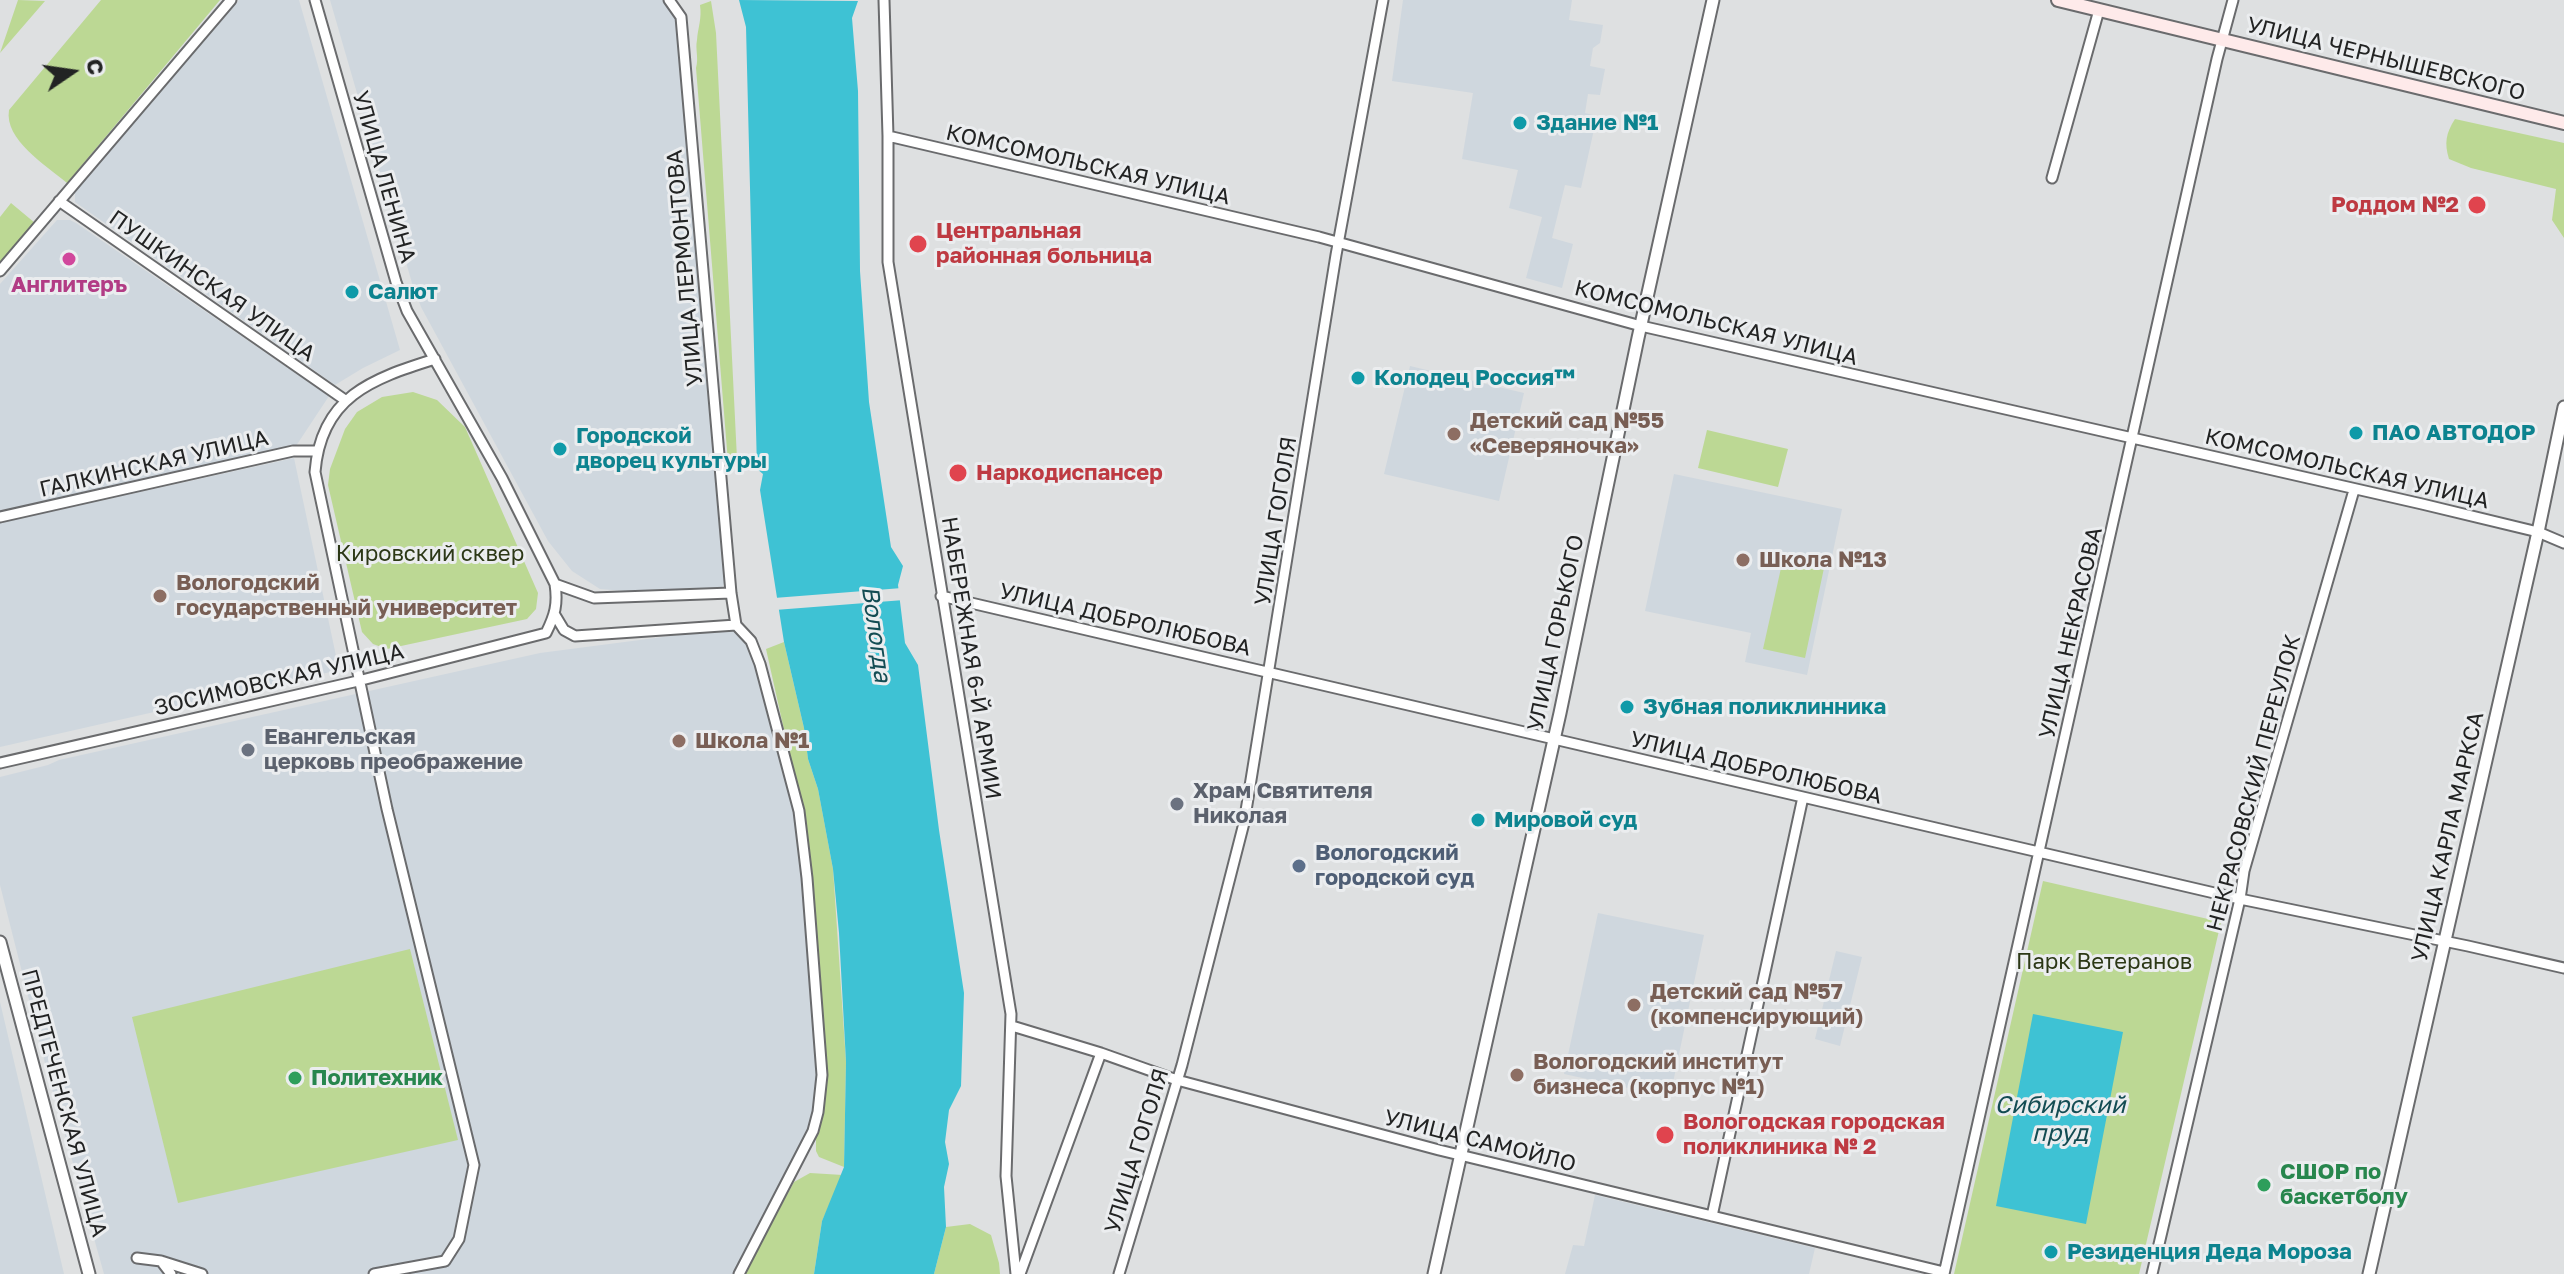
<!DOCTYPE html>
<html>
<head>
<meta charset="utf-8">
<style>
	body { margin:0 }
	#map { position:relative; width:2564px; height:1274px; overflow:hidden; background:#dee0e1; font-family:"Golos Text",sans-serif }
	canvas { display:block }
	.north { position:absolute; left:32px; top:32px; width:80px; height:80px; -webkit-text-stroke:6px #ebedef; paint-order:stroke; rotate:77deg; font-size:22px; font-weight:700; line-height:32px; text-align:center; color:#222323 }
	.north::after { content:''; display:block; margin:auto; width:28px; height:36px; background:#222323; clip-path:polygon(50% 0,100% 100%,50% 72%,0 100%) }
</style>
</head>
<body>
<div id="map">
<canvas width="2564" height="1274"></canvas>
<div class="north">С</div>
</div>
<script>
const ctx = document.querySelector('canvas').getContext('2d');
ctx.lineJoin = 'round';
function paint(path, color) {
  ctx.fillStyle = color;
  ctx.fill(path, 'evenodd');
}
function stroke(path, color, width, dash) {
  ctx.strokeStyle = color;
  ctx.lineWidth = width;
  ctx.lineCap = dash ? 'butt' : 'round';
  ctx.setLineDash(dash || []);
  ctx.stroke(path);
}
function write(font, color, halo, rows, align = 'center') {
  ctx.font = font + ' "Golos Text",sans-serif';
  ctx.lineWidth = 6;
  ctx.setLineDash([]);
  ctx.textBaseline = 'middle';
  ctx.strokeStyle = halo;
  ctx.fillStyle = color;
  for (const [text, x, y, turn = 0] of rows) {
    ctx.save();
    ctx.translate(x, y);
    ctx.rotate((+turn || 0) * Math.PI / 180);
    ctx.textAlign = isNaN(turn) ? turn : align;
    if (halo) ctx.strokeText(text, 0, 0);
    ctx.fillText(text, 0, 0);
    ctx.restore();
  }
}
const built = new Path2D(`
	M239,0H299L400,350L363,368L335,385L75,202V190Z
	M330,0H665L679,17L727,576L721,590L687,596L600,589L572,571L548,541L421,307L412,283Z
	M1403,0H1572L1569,20L1603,25L1600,43L1593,48L1590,66L1605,69L1600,95L1588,94L1585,113L1597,116L1581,188L1565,185L1552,238L1573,244L1562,288L1526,278L1542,217L1509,208L1518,170L1462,159L1473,93L1392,81Z
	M57,220H70L76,223L329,396L296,446L0,511V284Z
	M1410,366L1524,393L1499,501L1384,474Z
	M294,458L339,670L0,747V523Z
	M1674,474L1842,509L1807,675L1745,662L1751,633L1645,611Z
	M732,628L749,642L757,665L795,812L804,881L818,1075L815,1112L809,1129L743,1262L734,1274H104L46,1067L0,885V777L48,765L59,760L540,653Z
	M1598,913L1704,935L1670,1097L1564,1074Z
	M1836,951L1862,957L1840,1046L1815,1039Z
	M0,1002L64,1274H0Z
	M1595,1195L1815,1248L1809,1274H1565L1573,1245L1584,1246Z`);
const green = new Path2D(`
	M18,0L45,1L0,53Z
	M101,0H220L67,183C46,165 4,140 9,110Z
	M711,1L716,33L737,459L728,462L696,68C699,58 695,49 697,40C698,27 702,19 700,5Z
	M2455,119L2564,143V238L2552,220L2556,189L2471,168L2449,159C2444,143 2446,133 2455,119Z
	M11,203L35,223L0,264V217Z
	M413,392L437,400L465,427L538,593L536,609L527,619L387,649L373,644L362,632L328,485L330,469L345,429L357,412L382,397Z
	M1707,430L1788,449L1778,487L1698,468Z
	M1783,559L1824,568L1805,658L1763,649Z
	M784,642L804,728L808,759L818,789L833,869L846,1062L844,1167L819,1157L816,1151V1131L826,1074L812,879L802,810L766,649Z
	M2043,881L2221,922L2139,1274H1954Z
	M410,949L458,1140L178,1203L132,1017Z
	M810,1173L843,1175L822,1221L814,1274H744L794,1182Z
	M970,1224L991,1235L999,1263L1000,1274H934L946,1227Z`);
const water = new Path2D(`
	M739,0L858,1L852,18L858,91L860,271L869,402L891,547L903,566L898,585L905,643L918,665L939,830L964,993L961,1086L949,1110L945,1142L949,1164L944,1187L946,1227L934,1274H814L822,1221L844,1167L846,1062L839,933L833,869L818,789L808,759L804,728L784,642L760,490L763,474L757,469L746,27Z
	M2033,1014L2123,1032L2086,1224L1996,1206Z`);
const pier = new Path2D(`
	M902,588L904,600L775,610L774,598Z`);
const minor = new Path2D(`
	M669,0L681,17L731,593L736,625L751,641L760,664L799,811L807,878L822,1075L818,1112L813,1131L739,1274
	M884,0L888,136V262L1011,1014L1006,1176L1016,1274
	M888,136L1319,237L1641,326L2422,504L2538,532L2564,543
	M2052,178L2099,10
	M59,201L345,400
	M0,271L231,0
	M0,517L293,451H317
	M555,584L594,598L731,593
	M941,596L2240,899L2468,946L2564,968
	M555,615L564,630L575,636L736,625
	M0,763L358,681L546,633C555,615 558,604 555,584L502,478L407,311L396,282L315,0
	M1012,1026L1101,1053L1177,1080L1439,1150L1944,1272
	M1712,1216L1803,797
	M137,1258L161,1261L202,1274
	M161,1261L171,1274
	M374,1274L445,1261L459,1239L474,1165L387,809L315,472C321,397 371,379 435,359
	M1020,1274L1101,1053
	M1119,1274L1182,1065L1244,823L1336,255L1383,0
	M1944,1274L2217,59L2233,0
	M2152,1274L2240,899L2244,871L2354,490`);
const tertiary = new Path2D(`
	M0,942L89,1274
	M1434,1274L1560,713L1638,338L1713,0
	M2369,1274L2538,532L2564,407`);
const secondary = new Path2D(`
	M2058,0L2564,123`);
const markers = [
	[1520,123,8,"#0f9aa8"],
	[2477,205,10,"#e0444e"],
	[918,244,10,"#e0444e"],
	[69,259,8,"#d1479c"],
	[352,292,8,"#0f9aa8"],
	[1358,378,8,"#0f9aa8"],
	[2356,433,8,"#0f9aa8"],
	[1454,434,8,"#8d6e63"],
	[560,449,8,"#0f9aa8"],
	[958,473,10,"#e0444e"],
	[1743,560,8,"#8d6e63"],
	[160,596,8,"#8d6e63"],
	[1627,707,8,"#0f9aa8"],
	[679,741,8,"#8d6e63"],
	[248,750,8,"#6b7280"],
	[1177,804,8,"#6b7280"],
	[1478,820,8,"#0f9aa8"],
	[1299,866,8,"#5c6f8a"],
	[1634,1005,8,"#8d6e63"],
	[1517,1075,8,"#8d6e63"],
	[295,1078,8,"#2e9e5b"],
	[1665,1135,10,"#e0444e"],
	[2264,1185,8,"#2e9e5b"],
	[2051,1252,8,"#0f9aa8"]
];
const streetNames = [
	["УЛИЦА ЧЕРНЫШЕВСКОГО",2386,59,14],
	["КОМСОМОЛЬСКАЯ УЛИЦА",1088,165,13],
	["УЛИЦА ЛЕНИНА",384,177,74],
	["УЛИЦА ЛЕРМОНТОВА",685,268,-95],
	["ПУШКИНСКАЯ УЛИЦА",212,286,35],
	["КОМСОМОЛЬСКАЯ УЛИЦА",1716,323,14],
	["ГАЛКИНСКАЯ УЛИЦА",154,464,-13],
	["КОМСОМОЛЬСКАЯ УЛИЦА",2347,469,13],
	["УЛИЦА ГОГОЛЯ",1276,521,-81],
	["УЛИЦА ДОБРОЛЮБОВА",1125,620,13],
	["УЛИЦА ГОРЬКОГО",1556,633,-78],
	["УЛИЦА НЕКРАСОВА",2071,633,-77],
	["НАБЕРЕЖНАЯ 6-Й АРМИИ",971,658,81],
	["ЗОСИМОВСКАЯ УЛИЦА",279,680,-13],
	["УЛИЦА ДОБРОЛЮБОВА",1756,768,13],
	["НЕКРАСОВСКИЙ ПЕРЕУЛОК",2254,783,-75],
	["УЛИЦА КАРЛА МАРКСА",2448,837,-77],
	["ПРЕДТЕЧЕНСКАЯ УЛИЦА",64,1103,75],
	["УЛИЦА САМОЙЛО",1480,1141,14],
	["УЛИЦА ГОГОЛЯ",1137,1151,-73]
];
const cultureNames = [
	["Здание №1",1536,123],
	["Салют",368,292],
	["Колодец Россия™",1374,378],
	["ПАО АВТОДОР",2372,433],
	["Городской",576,436],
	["дворец культуры",576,461],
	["Зубная поликлинника",1643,707],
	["Мировой суд",1494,820],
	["Резиденция Деда Мороза",2067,1252]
];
const healthNames = [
	["Роддом №2",2459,205,"right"],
	["Центральная",936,231],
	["районная больница",936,256],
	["Наркодиспансер",976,473],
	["Вологодская городская",1683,1122],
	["поликлиника № 2",1683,1147]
];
const hotelNames = [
	["Англитеръ",69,285]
];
const educationNames = [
	["Детский сад №55",1470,421],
	["«Северяночка»",1470,446],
	["Школа №13",1759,560],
	["Вологодский",176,583],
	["государственный университет",176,608],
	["Школа №1",695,741],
	["Детский сад №57",1650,992],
	["(компенсирующий)",1650,1017],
	["Вологодский институт",1533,1062],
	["бизнеса (корпус №1)",1533,1087]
];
const parkNames = [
	["Кировский сквер",430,554],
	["Парк Ветеранов",2104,962]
];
const worshipNames = [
	["Евангельская",264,737],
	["церковь преображение",264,762],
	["Храм Святителя",1193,791],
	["Николая",1193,816]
];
const serviceNames = [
	["Вологодский",1315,853],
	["городской суд",1315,878]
];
const leisureNames = [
	["Политехник",311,1078],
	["СШОР по",2280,1172],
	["баскетболу",2280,1197]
];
const waterNames = [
	["Вологда",876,634,82],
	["Сибирский",2060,1105],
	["пруд",2060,1133]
];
paint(built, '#cfd7de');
paint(green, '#bcd894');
paint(water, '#3ec2d4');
paint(pier, '#dee0e1');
stroke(minor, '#6a6b6d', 13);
stroke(tertiary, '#6a6b6d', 15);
stroke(secondary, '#6a6b6d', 16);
stroke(minor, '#fff', 9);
stroke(tertiary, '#fff', 11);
stroke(secondary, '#feeaea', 12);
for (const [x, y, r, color] of markers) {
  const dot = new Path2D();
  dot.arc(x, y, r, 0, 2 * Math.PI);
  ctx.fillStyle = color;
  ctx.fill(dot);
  stroke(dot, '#ebedef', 3);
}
write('22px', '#222323', '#ebedef', streetNames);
write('bold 22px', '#0d838f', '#ebedef', cultureNames, 'left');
write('bold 22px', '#be3a42', '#ebedef', healthNames, 'left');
write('bold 22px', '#b23c85', '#ebedef', hotelNames);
write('bold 22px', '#785e54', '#ebedef', educationNames, 'left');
write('22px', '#2c3816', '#ebedef', parkNames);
write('bold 22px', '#5b616d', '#ebedef', worshipNames, 'left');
write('bold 22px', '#4e5e75', '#ebedef', serviceNames, 'left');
write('bold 22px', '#27864d', '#ebedef', leisureNames, 'left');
write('italic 24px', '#134c53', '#ebedef', waterNames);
</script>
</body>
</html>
